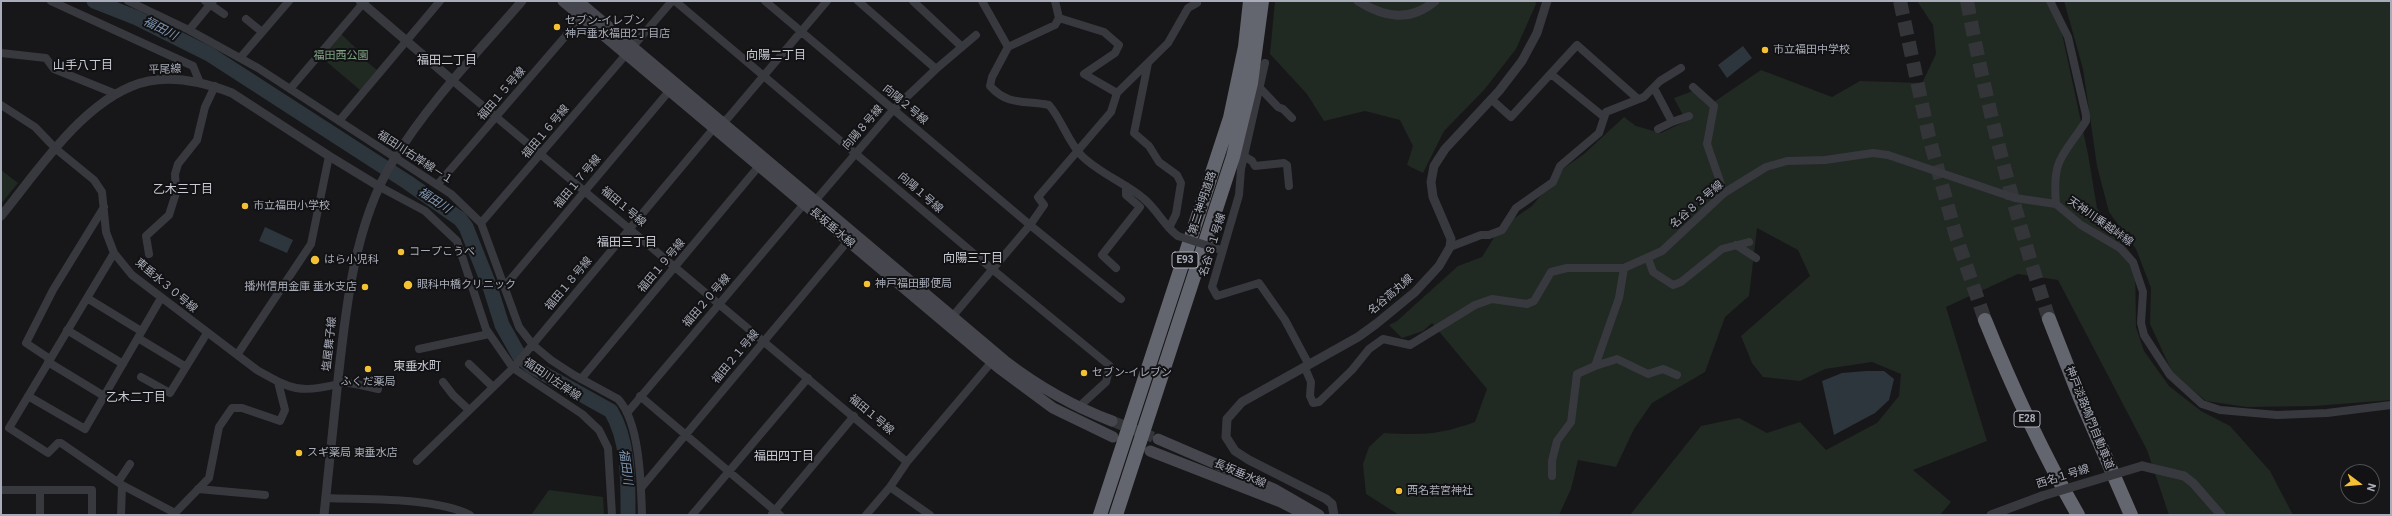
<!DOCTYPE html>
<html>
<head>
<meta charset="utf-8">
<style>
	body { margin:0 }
	#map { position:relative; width:2392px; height:516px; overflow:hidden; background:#171719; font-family:Roboto,sans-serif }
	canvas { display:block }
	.frame { position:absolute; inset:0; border:2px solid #a9adb9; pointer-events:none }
	.north { position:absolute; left:2340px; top:464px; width:40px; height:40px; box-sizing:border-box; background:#121214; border:1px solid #4e5056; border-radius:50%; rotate:106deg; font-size:11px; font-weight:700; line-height:16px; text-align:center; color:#a9adb9 }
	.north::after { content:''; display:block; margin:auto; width:14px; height:18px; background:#f4c134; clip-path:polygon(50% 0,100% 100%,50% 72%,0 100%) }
</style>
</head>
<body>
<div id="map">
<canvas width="2392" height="516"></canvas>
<div class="frame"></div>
<div class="north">N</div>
</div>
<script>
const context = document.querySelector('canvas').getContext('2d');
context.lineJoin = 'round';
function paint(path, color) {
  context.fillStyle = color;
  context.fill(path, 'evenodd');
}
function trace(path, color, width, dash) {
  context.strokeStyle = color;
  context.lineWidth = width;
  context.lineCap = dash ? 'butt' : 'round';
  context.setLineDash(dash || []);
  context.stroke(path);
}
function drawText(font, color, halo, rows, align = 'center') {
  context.font = font + ' Roboto,"Noto Sans JP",sans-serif';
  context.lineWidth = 4;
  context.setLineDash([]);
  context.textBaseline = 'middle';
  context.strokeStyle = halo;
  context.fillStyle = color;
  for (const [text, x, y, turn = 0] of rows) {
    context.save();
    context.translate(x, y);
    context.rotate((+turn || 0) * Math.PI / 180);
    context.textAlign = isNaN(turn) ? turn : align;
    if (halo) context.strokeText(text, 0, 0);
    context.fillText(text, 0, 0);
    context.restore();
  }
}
const green = new Path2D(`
	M1275 1H1535L1536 4 1516 49 1484 90 1444 131 1423 173 1407 165 1413 146 1400 120 1365 111 1324 121 1307 94 1270 54Z
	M1917 1H2055L2088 154 2097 208 2135 259 2136 327 2144 351 2169 386 2201 411 2230 426 2270 471 2293 515H2169L2147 450 2058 280 2018 274 1946 307 1987 441 1913 470 1951 502 1940 515H1630L1701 426 1739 418 1767 433 1800 422 1826 450 1877 423 1899 396 1901 374 1872 362 1825 369 1800 381 1763 377 1752 363 1741 336 1810 276 1798 250 1757 228 1749 296 1725 317 1705 372 1652 403 1634 429 1616 467 1578 460 1571 489 1559 515H1399L1366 494 1363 464 1369 447 1384 433C1423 435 1438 435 1475 422L1487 389 1432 323 1423 331 1402 338 1389 325 1397 321 1458 266 1482 257 1500 228 1532 206 1561 170 1584 154 1624 117 1636 126 1661 133 1686 121 1674 98 1693 91 1708 106 1761 70 1832 97 1860 81 1922 83 1936 54 1933 25Z
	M2064 1H2391V400L2314 406 2247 407 2206 401 2173 374 2150 324 2151 288 2136 249 2109 212 2097 166 2083 69Z
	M341 34 356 48 354 51 377 70 360 90 321 57Z
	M1 170 18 183 1 204Z
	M549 490 603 497 604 515H531Z`);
const water = new Path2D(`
	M1743 46 1752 58 1727 78 1718 65Z
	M265 227 293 240 287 253 259 241Z
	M1866 371H1884L1894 379 1889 400 1875 413 1834 435 1822 381 1842 373Z`);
const river = new Path2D(`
	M94 1 137 18 209 54 407 182 460 219 466 227 490 287 502 325 520 357 532 367 611 411C629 441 628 481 628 515`);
const secondaryTunnel = new Path2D(`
	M1112 421 1158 439`);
const motorwayTunnel = new Path2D(`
	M1900 1 1929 137 1956 236 1985 320
	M1967 1C1987 109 2015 215 2049 319`);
const minor = new Path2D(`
	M51 1 193 66 200 83
	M128 1 189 30 258 68 451 194 481 223 519 327 533 345 551 360 574 375 618 399C640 422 641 484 642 515
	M205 1 224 14
	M675 1 992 269 1110 366 1106 382 1083 403 1080 409
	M765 1 1030 225 1121 299
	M858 1 936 69
	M913 1 962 47
	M982 1 1008 47
	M2050 1 2068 37 2086 115V121C2063 157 2052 157 2056 204L2081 225 2120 248 2133 262 2143 292 2141 323 2144 335 2170 375 2202 404 2220 410 2277 415 2327 413 2391 405
	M1059 18 1104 32 1119 45 1115 53 1084 74 1117 93
	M246 19 262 32
	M189 30 213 1
	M1008 47 992 77 990 86C1008 106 1024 100 1049 105 1062 120 1068 142 1082 156 1099 173 1125 183 1143 198 1157 209 1164 226 1178 236
	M1008 47 1055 25 1059 18 1055 1
	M1 53 46 58 54 69 116 94
	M240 58 289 1
	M1148 63 1134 133 1149 146 1159 162 1177 175 1181 183 1176 214 1169 228
	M1265 63 1241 169 1239 195 1212 287 1217 296 1259 283 1285 320 1309 365
	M1551 74 1604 117
	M452 80 907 462
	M1693 87 1714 106 1707 144 1724 193
	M1260 88 1278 107 1283 109 1292 118
	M1654 88 1672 122 1658 129
	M290 89 365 1
	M1491 99 1511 117 1577 45 1638 99
	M1 105 35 127 56 149 94 180 102 192 106 232 114 253 132 275 257 370C291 389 299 394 338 384
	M339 121 440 1
	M1672 122 1689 116
	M1244 156 1252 161 1255 166 1284 163 1287 165 1289 186
	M438 184 582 17
	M380 187 425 211 457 241 486 329 513 368 582 414 599 430 608 448 612 515
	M481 223 672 1
	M1736 245 1756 258
	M1450 247 1481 235H1489L1502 230 1516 208 1553 182 1560 166 1599 133 1606 112 1644 97 1660 81 1681 68
	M114 253 9 428 48 453 58 443H61L122 485
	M149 254 146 236 169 215 176 193 175 174 178 164 197 140 205 107 215 86
	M1648 258 1653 272 1673 285 1681 282 1722 249 1749 242
	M1116 268 1102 255 1140 207 1126 195V186
	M504 287 670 90
	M87 298 141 331
	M952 317 1030 225 1044 205 1038 197 1111 112 1117 93 1168 43 1188 8 1197 3
	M67 330 123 364
	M138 338 186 367
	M419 349 489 334
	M237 355 311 244 329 156
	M50 359 26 343 53 290 104 207
	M48 362 104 396
	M469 364 493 387
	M1595 366 1617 359 1648 374 1663 369 1677 375
	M1305 368 1311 382 1310 396 1313 403 1319 402 1352 370 1369 349 1383 339 1410 345 1475 305 1492 299 1527 304 1534 301 1551 272 1567 268H1624
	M141 377 170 393 207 333
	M581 379 759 166
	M338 382 356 384 378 389
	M443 382 453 395 469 410
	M28 396 85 429 161 298
	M640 396 780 515
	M627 413 804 204 815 201 893 110 936 69 976 35
	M417 461 513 368 714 128 728 118 827 1
	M1552 476V461L1557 441 1571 422 1577 374 1595 366 1619 298 1624 268 1662 251 1724 193 1766 167 1787 161 1825 160 1873 153 1888 155 2015 198 2056 204
	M118 482 130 464
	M890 487 930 515
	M641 488 848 241
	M198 489 265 495
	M1 490H92V515
	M326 498C367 500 433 497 470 515
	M772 514 854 416
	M40 515V490
	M121 515 122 485 175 513 209 478 219 427 232 408H242L280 421 285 410 278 382
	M692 515 808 378
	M866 515 890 487 907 462 995 358`);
const tertiary = new Path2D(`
	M360 1 452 80
	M1358 1C1385 18 1410 22 1435 1
	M1 216C38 171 88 93 149 81 176 76 206 83 232 93L329 156 380 187
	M2142 466 2184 476 2193 483 2221 515
	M324 515C328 473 333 431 337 389 345 315 353 226 393 161 429 102 477 53 522 1
	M1334 515 1332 504 1326 499 1249 460 1235 451 1226 437 1227 419 1242 402 1358 337 1376 324 1415 292 1439 266 1450 247 1451 239 1433 197 1431 182 1434 166 1445 149 1499 91 1522 61 1537 33 1547 1
	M1991 515 2042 496`);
const secondary = new Path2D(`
	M563 1 999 368 1053 408 1113 437
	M578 1 1005 361C1039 387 1072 406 1112 421
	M1158 439 1274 489 1319 515
	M1150 451 1281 502 1306 515`);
const motorway = new Path2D(`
	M2049 319 2080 398 2131 515
	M1985 320C2012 387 2042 452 2078 515
	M1100 515 1230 118 1245 47 1250 1
	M1116 515 1233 157 1251 83 1262 1`);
const minorBridge = new Path2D(`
	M1178 236 1218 249`);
const tertiaryBridge = new Path2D(`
	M2042 496 2142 466`);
const markers = [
	[557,27,4,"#f4c134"],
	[1765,50,4,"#f4c134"],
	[245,206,4,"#f4c134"],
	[401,252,4,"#f4c134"],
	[315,260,5,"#f4c134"],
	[867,284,4,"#f4c134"],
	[408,285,5,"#f4c134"],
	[365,287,4,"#f4c134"],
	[368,369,4,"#f4c134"],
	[1084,373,4,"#f4c134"],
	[299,453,4,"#f4c134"],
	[1399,491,4,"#f4c134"]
];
const shields = [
	[1185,260,26],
	[2027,419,26]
];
const shieldNames = [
	["E93",1185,260],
	["E28",2027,419]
];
const poiNames = [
	["セブン-イレブン",565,21],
	["神戸垂水福田2丁目店",565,34],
	["市立福田中学校",1773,50],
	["市立福田小学校",253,206],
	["コープこうべ",409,252],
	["はら小児科",324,260],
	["神戸福田郵便局",875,284],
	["眼科中橋クリニック",417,285],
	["播州信用金庫 垂水支店",357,287,"right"],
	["セブン-イレブン",1092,373],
	["ふくだ薬局",368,382,"center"],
	["スギ薬局 東垂水店",307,453],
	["西名若宮神社",1407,491]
];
const parkNames = [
	["福田西公園",341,56]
];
const streetNames = [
	["平尾線",165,70,-2],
	["福田１５号線",502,94,-49],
	["向陽２号線",905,105,40],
	["向陽８号線",863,128,-49],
	["福田１６号線",546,132,-50],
	["福田川右岸線－１",415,158,33],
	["福田１７号線",578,182,-50],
	["向陽１号線",920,193,41],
	["第二神明道路",1203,203,-72],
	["名谷８３号線",1697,205,-41],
	["福田１号線",623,207,40],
	["天神川乗越峠線",2100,222,35],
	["長坂垂水線",832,228,40],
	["名谷８１号線",1213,245,-73],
	["福田１９号線",662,266,-50],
	["福田１８号線",569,284,-50],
	["東垂水３０号線",166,286,40],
	["名谷高丸線",1391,295,-41],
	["福田２０号線",707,301,-49],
	["塩屋舞子線",330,344,-84],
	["福田２１号線",736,357,-50],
	["福田川左岸線",552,380,34],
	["福田１号線",871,415,40],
	["神戸淡路鳴門自動車道",2089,418,68],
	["長坂垂水線",1240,474,23],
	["西名１号線",2063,477,-17]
];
const waterNames = [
	["福田川",160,29,27],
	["福田川",434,201,33],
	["福田川",625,467,82]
];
const neighbourhoodNames = [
	["向陽二丁目",776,56],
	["福田二丁目",447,61],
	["山手八丁目",83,66],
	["乙木三丁目",183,190],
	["福田三丁目",627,243],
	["向陽三丁目",973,259],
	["東垂水町",417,367],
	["乙木二丁目",136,398],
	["福田四丁目",784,457]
];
paint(green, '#212923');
paint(water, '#2d353d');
trace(river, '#2d353d', 15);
trace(secondaryTunnel, '#343539', 11, [11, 5.5]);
trace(motorwayTunnel, '#343539', 14, [14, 7]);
trace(minor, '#38393e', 8);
trace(tertiary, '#38393e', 9);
trace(secondary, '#46474e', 11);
trace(motorway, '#64666f', 14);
trace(minorBridge, '#38393e', 8);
trace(tertiaryBridge, '#38393e', 9);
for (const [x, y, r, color] of markers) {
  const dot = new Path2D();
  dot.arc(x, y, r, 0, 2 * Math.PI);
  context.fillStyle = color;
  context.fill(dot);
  trace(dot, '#121214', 1.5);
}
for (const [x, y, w] of shields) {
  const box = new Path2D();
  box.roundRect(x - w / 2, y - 8, w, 16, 3);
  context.fillStyle = '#121214';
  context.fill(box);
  trace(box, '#a9adb9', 1);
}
drawText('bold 10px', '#a9adb9', null, shieldNames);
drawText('11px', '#a9adb9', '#121214', poiNames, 'left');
drawText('11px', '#80a485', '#121214', parkNames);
drawText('11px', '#a9adb9', '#121214', streetNames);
drawText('italic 12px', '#8098b4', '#121214', waterNames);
drawText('12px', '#caccd5', '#121214', neighbourhoodNames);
</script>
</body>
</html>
